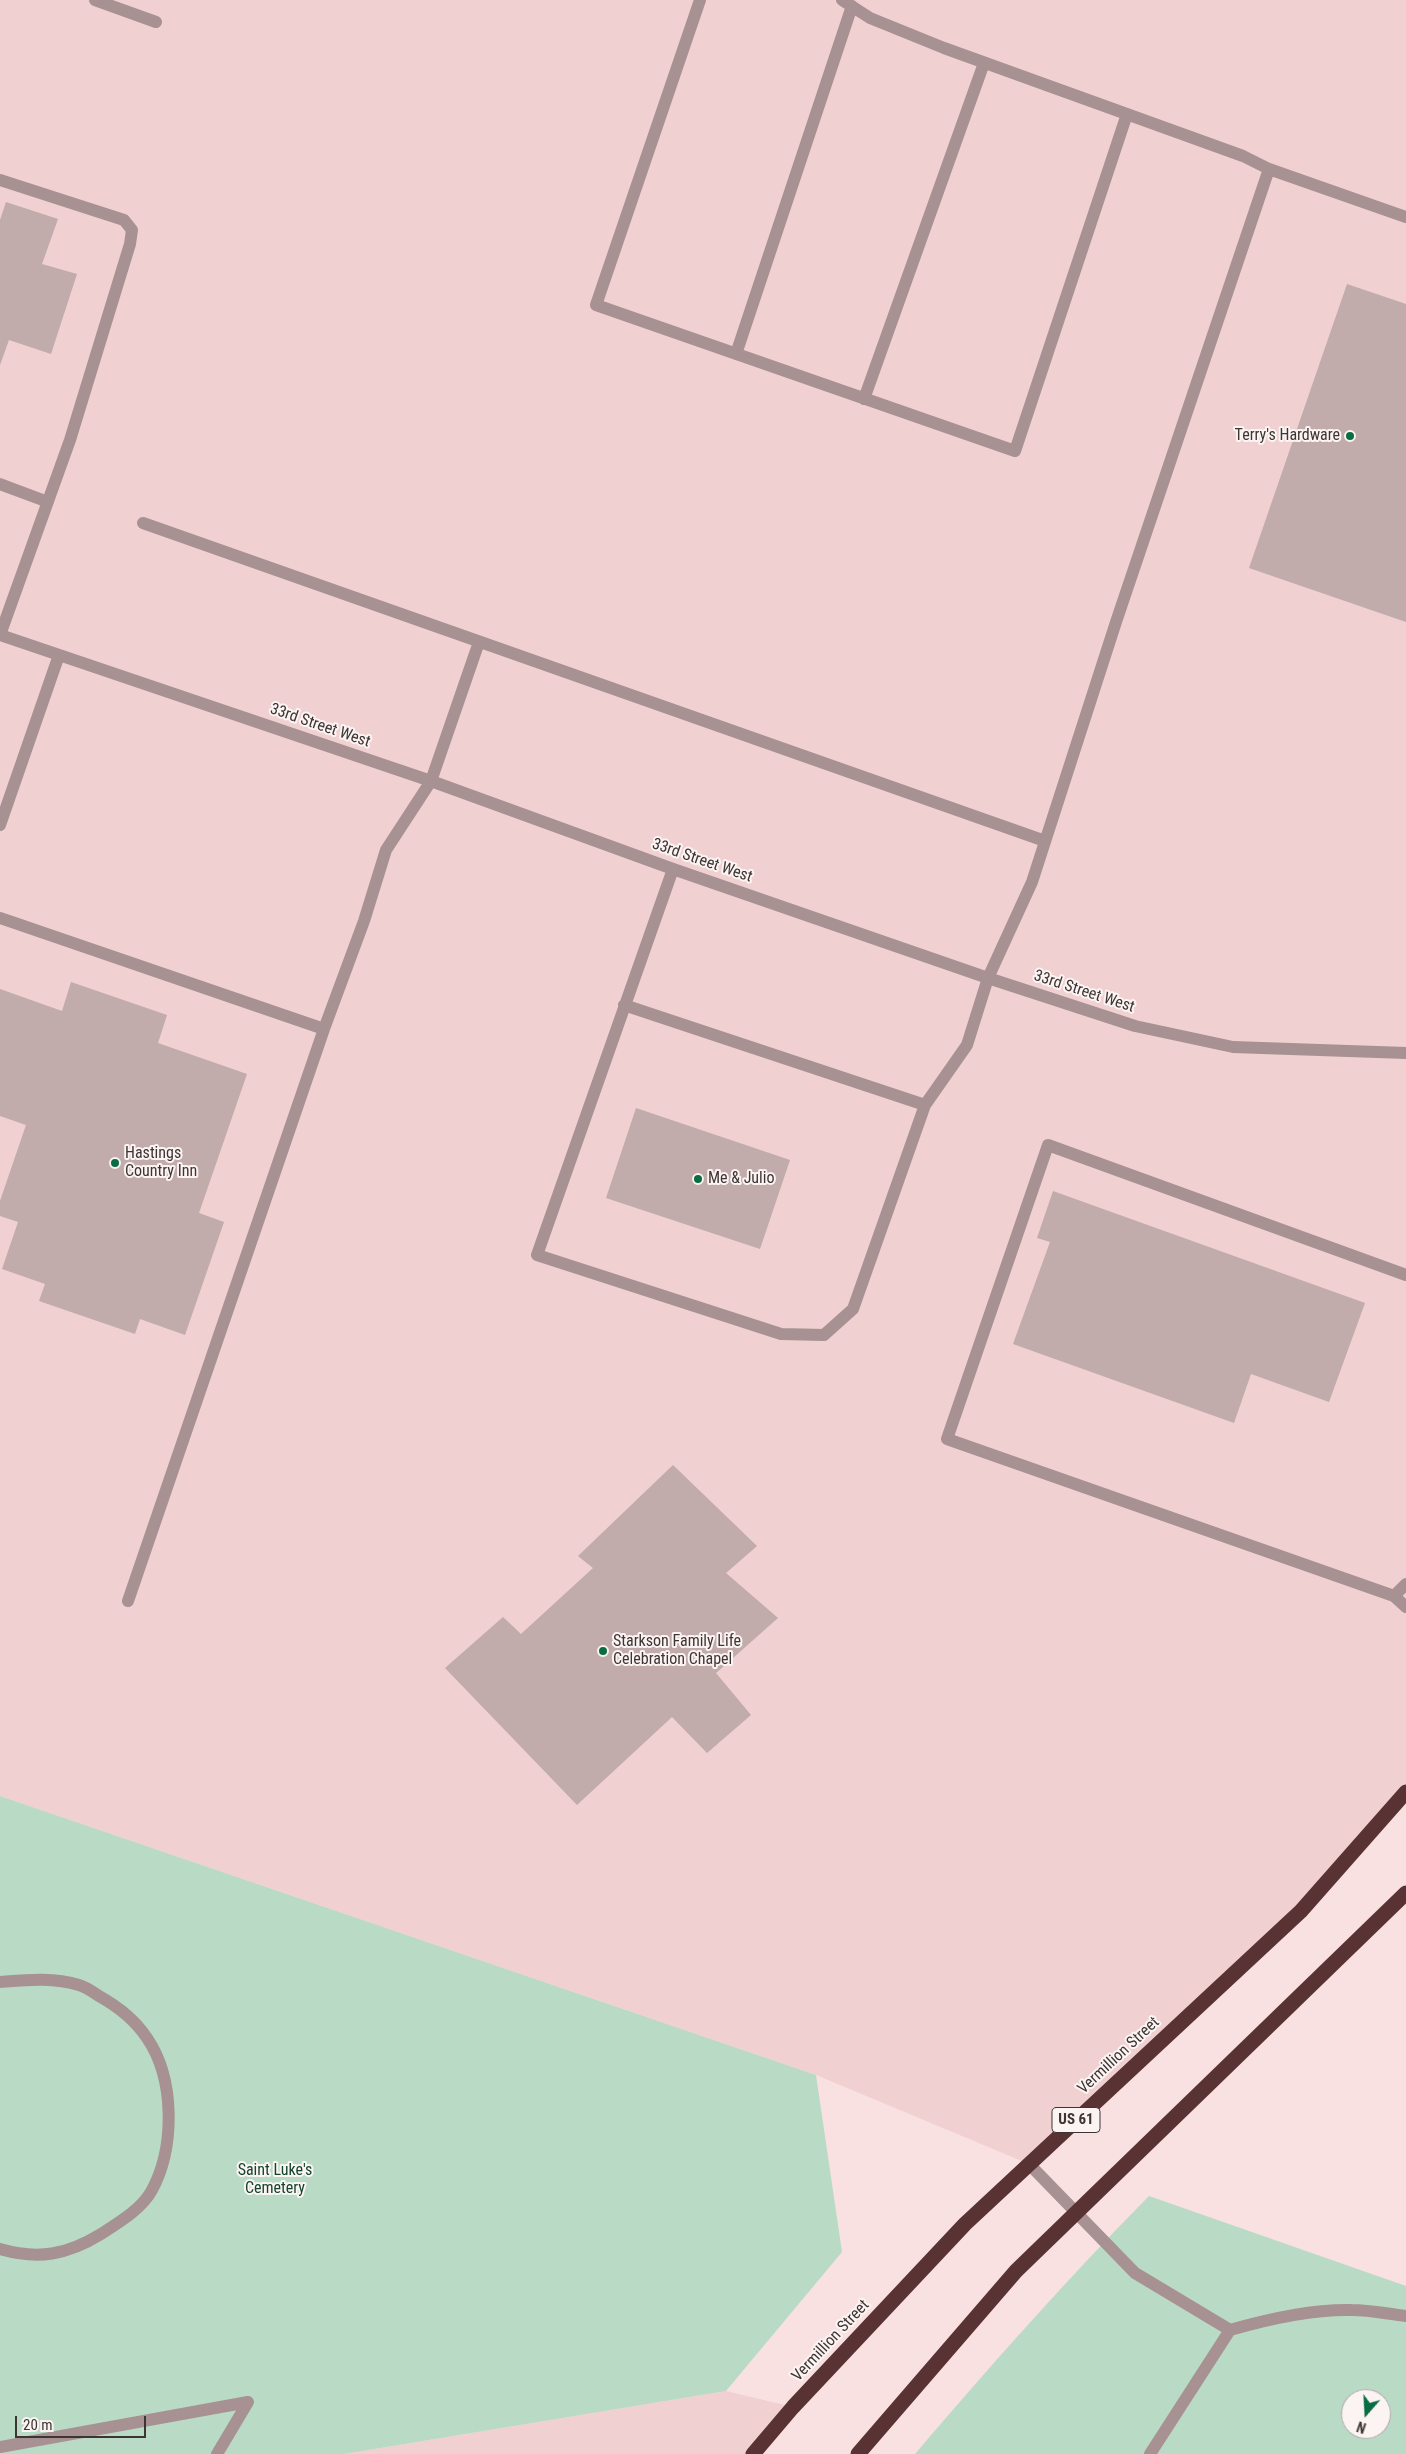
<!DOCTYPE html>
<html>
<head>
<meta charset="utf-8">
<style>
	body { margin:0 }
	#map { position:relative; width:1406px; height:2454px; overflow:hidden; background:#f9e1e2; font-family:"Roboto Condensed",sans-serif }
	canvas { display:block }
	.north { position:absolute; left:1341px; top:2389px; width:50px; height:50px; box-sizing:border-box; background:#fcf3f3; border:1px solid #b0a7a7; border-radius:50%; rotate:199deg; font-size:14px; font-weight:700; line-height:20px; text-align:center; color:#3d3434 }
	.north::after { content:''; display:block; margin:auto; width:18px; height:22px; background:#086d43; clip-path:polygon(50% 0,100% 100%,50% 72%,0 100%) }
	.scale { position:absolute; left:15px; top:2416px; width:131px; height:22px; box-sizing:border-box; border:2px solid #3d3434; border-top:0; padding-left:6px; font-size:15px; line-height:18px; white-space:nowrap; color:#3d3434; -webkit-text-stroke:4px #fcf3f3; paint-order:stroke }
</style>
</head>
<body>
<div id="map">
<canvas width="1406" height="2454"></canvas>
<div class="north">N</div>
<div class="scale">20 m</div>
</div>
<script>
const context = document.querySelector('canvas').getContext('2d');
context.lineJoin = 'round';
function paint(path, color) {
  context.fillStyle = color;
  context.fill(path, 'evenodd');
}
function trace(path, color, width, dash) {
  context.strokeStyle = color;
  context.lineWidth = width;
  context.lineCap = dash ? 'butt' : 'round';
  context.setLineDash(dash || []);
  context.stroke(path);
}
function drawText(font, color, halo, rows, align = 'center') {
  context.font = font + ' "Roboto Condensed",sans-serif';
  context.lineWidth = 4;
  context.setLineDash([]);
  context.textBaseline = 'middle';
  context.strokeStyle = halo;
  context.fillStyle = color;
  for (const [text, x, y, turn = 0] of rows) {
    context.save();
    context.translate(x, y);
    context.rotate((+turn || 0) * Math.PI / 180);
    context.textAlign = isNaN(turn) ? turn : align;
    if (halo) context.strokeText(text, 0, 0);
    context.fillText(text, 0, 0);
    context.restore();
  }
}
const built = new Path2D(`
	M0 0H1406V1792L1301 1911 1029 2164 816 2075 0 1796Z
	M726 2391 793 2407 753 2454H344Z`);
const green = new Path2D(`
	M0 1796 816 2075 842 2252 726 2391 344 2454H0Z
	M1149 2196 1406 2286V2454H915C990 2366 1067 2279 1149 2196ZM1351 2399H1381V2429H1351Z`);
const building = new Path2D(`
	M6 202 58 219 42 264 77 274 51 354 9 340 0 365V220Z
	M1347 284 1406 304V622L1249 568Z
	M71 982 167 1015 158 1043 247 1074 199 1213 224 1222 185 1335 140 1319 135 1334 39 1301 45 1284 2 1269 18 1222 0 1216V1201L26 1125 0 1116V989L62 1011Z
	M636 1108 790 1160 760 1249 606 1198Z
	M1053 1191 1365 1303 1329 1402 1251 1374 1234 1423 1013 1344 1050 1242 1037 1238Z
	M673 1465 757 1546 726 1573 778 1618 716 1673 751 1715 707 1753 672 1717 577 1805 445 1668 503 1617 521 1634 593 1568 578 1556Z`);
const minor = new Path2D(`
	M95 0 156 22
	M700 0 596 305 1015 451 1127 114
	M842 0 870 18 944 48 1243 156 1269 169
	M0 180 124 220 132 230 130 244 70 440 0 635
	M736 354 852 6
	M864 399 984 63
	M0 484 48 502
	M143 523 1045 841
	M0 635 431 781 673 869 988 978 1135 1026 1233 1047 1406 1053
	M0 825 59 655
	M673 869 537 1255 781 1334 824 1335 853 1309 925 1105 967 1045 988 978 1032 882 1116 622 1269 169 1406 217
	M0 918 324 1029
	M624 1005 925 1105
	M1406 1275 1048 1145 947 1439 1394 1596 1406 1607
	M1394 1596 1406 1584
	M128 1601 324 1029 364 921 386 850 431 781 479 642
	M0 1982C26 1980 53 1977 79 1985 86 1987 93 1992 99 1996 117 2006 135 2020 147 2038 175 2079 175 2147 152 2190 142 2209 118 2223 101 2234 67 2255 38 2260 0 2249
	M1029 2164 1135 2273 1230 2330
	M0 2447 248 2402 217 2454
	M1150 2454 1230 2330C1268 2319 1311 2309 1352 2310 1370 2310 1388 2314 1406 2316`);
const highway = new Path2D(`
	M753 2454 793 2407 965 2224 1301 1911 1406 1792
	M858 2454 1016 2271 1406 1893`);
const markers = [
	[1350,436,5,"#086d43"],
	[115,1163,5,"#086d43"],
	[698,1179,5,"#086d43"],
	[603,1651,5,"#086d43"]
];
const shields = [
	[1076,2120,48]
];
const shieldNames = [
	["US 61",1076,2120]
];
const poiNames = [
	["Terry's Hardware",1340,436,"right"],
	["Hastings",125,1154],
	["Country Inn",125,1172],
	["Me & Julio",708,1179],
	["Starkson Family Life",613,1642],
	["Celebration Chapel",613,1660]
];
const streetNames = [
	["33rd Street West",320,726,19],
	["33rd Street West",702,861,19],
	["33rd Street West",1084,992,18],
	["Vermillion Street",1119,2056,-43],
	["Vermillion Street",831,2341,-47]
];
const parkNames = [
	["Saint Luke's",275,2171],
	["Cemetery",275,2189]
];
paint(built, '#f0d0d0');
paint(green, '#b9dac5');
paint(building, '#c1abab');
trace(minor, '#a79192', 12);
trace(highway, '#593234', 15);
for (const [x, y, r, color] of markers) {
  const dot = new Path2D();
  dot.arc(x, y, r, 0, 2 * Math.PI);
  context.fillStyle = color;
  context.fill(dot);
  trace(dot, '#fcf3f3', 2);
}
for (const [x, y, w] of shields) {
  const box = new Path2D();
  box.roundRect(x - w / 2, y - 12.5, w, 25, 4);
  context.fillStyle = '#fcf3f3';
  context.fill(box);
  trace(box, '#3d3434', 1);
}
drawText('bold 15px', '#3d3434', null, shieldNames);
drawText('16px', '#3d3434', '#fcf3f3', poiNames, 'left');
drawText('16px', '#3d3434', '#fcf3f3', streetNames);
drawText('16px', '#11442b', '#fcf3f3', parkNames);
</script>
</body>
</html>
